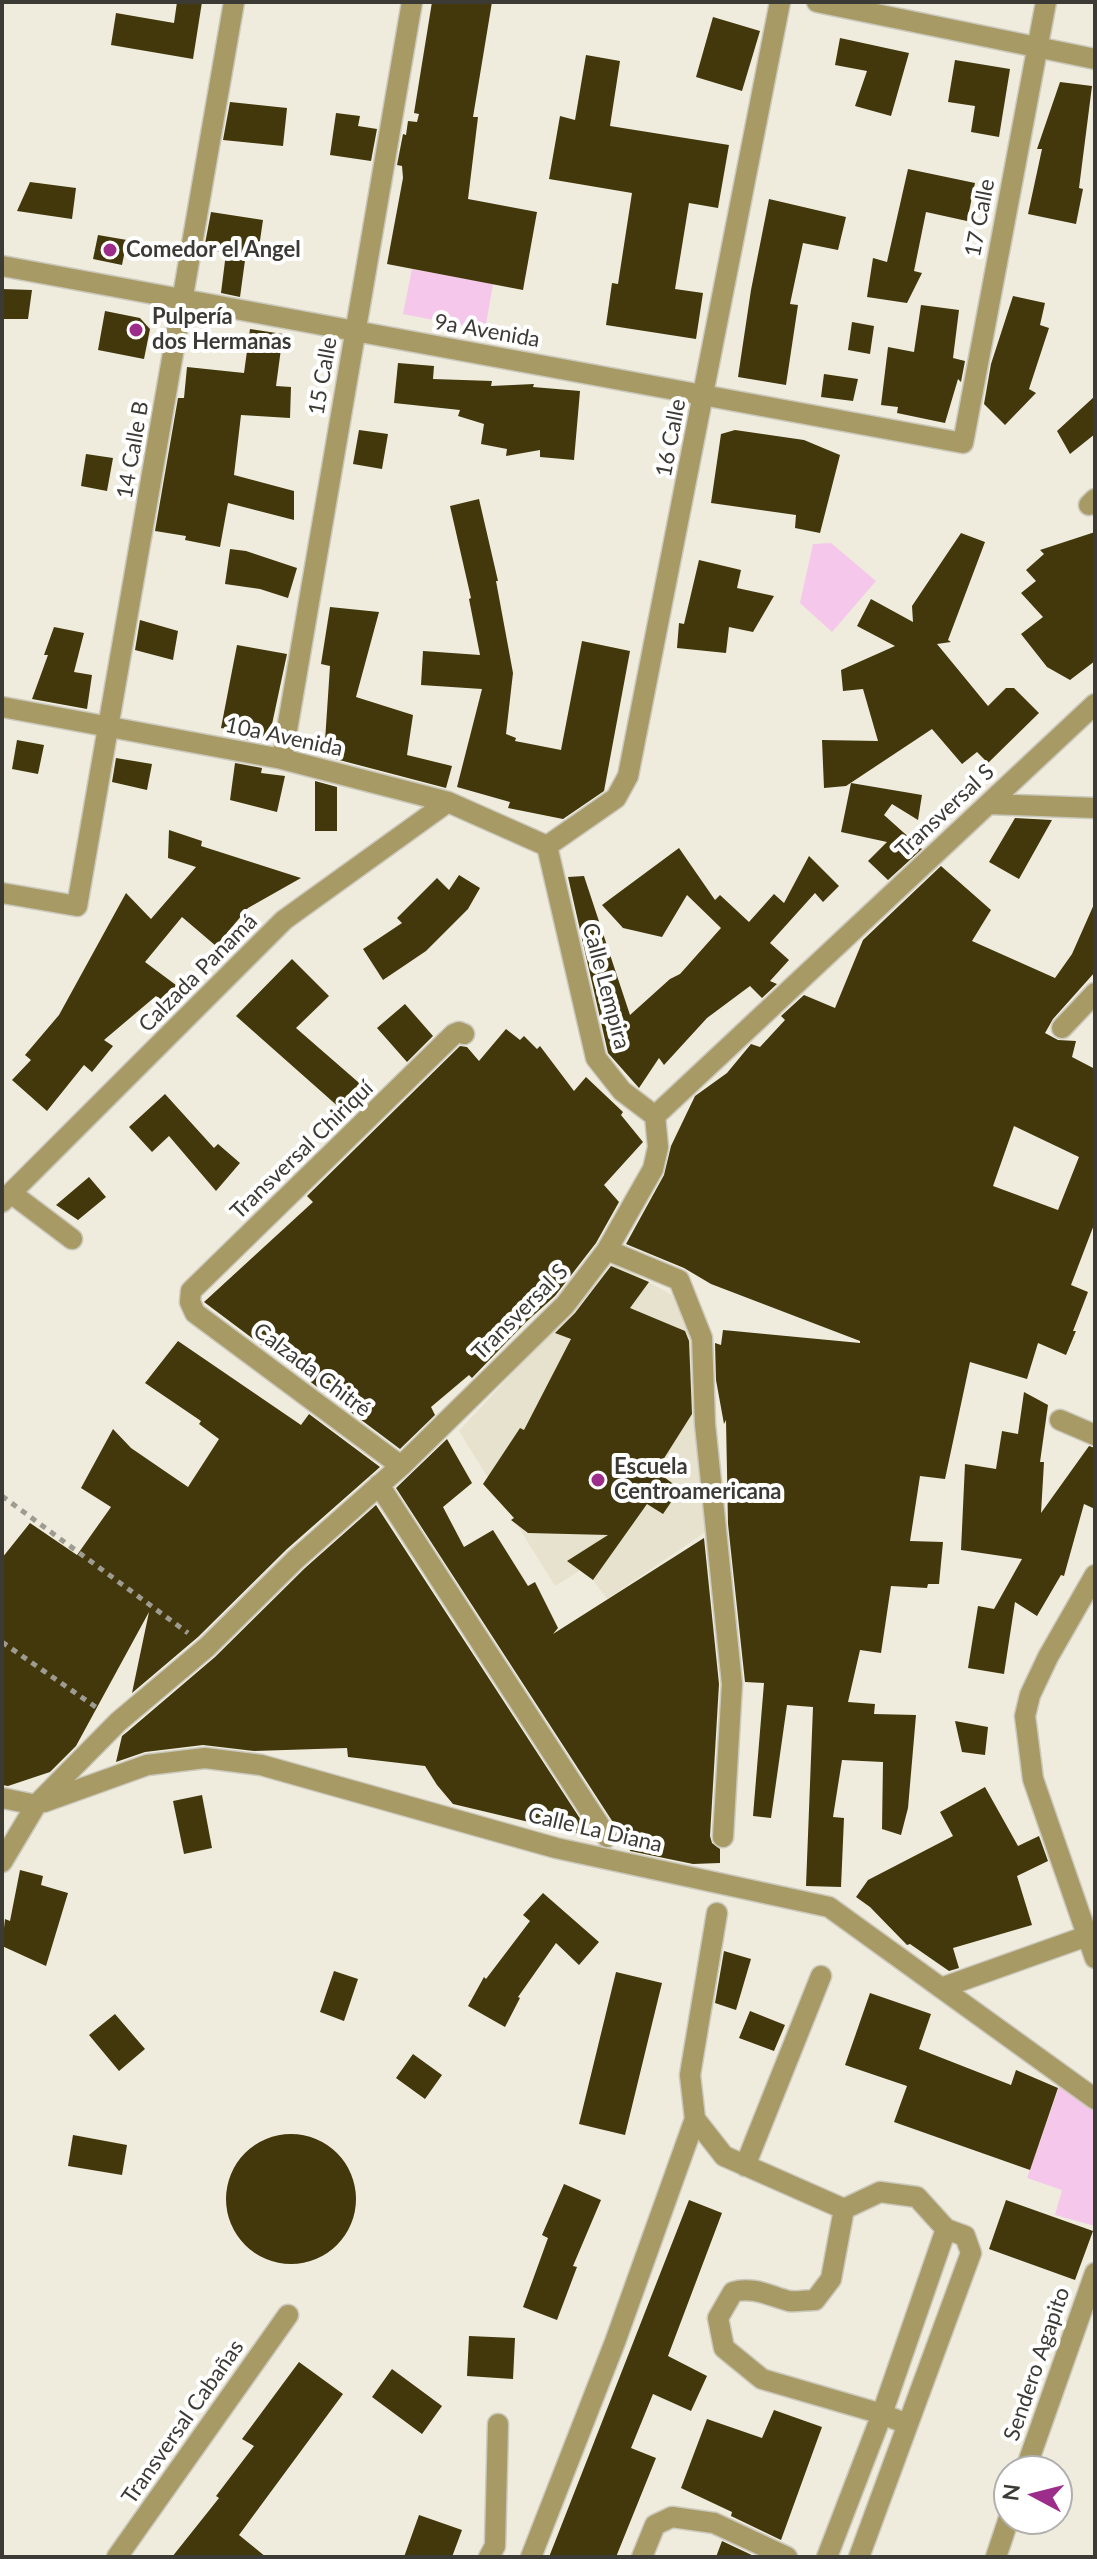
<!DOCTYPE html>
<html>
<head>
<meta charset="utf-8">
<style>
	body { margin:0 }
	#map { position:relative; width:1097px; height:2559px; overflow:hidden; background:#efecde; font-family:Lato,sans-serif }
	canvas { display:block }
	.frame { position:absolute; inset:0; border:4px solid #3c3a35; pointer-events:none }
	.north { position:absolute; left:993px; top:2455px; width:80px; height:80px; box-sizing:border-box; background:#fff; border:2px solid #b1b0ae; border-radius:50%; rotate:277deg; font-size:22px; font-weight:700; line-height:32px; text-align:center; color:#3c3a35 }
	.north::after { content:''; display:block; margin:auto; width:28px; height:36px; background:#9c2d8b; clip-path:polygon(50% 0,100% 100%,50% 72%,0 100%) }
</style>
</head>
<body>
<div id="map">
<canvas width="1097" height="2559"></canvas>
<div class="frame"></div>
<div class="north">N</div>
</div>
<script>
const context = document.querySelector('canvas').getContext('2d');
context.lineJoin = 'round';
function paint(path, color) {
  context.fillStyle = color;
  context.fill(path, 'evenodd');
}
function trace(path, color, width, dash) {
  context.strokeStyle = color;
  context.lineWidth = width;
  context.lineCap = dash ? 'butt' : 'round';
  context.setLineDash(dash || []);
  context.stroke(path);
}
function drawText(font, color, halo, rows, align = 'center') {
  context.font = font + ' Lato,sans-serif';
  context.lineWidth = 8;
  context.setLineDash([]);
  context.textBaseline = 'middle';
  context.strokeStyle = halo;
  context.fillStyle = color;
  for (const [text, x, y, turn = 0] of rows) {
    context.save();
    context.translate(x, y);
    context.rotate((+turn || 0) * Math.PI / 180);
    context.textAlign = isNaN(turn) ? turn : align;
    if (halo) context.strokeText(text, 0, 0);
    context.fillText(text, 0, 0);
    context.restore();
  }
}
const built = new Path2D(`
	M614 1263 672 1295 693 1323 710 1529 607 1599 584 1568 555 1586 459 1431Z`);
const green = new Path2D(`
	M412 269 493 284 485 330 403 314Z
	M831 543 876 581 832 632 800 603 813 544Z
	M1063 2076 1095 2099V2226L1055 2215 1062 2190 1027 2178Z`);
const building = new Path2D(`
	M177 2H202L193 59 111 45 116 13 174 23Z
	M432 2H492L473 117H478L468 199 537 212 523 290 387 264 403 178 402 166 397 165 403 134 406 135 408 121 417 122 419 114 414 113Z
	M713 17 760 31 742 91 696 77Z
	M840 38 909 53 891 116 855 106 867 71 835 65Z
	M586 55 620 61 610 126 729 145 718 208 689 203 675 289 703 293 696 339 606 325 612 283 618 284 632 193 549 179 560 116 575 120Z
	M955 60 1010 69 999 137 971 132 975 106 948 102Z
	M1060 82 1092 86 1079 188 1083 189 1076 224 1028 214 1042 149H1037Z
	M230 102 287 108 283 146 223 140Z
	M336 113 360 116 358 126 377 129 371 161 330 155Z
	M908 169 975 183 967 221 926 212 914 271 922 273 907 303 867 297 873 258 887 262Z
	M30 182 76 188 72 219 17 211Z
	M769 199 846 217 838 250 803 243 790 304 798 305 786 385 738 377 751 290Z
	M211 212 263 220 258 254 246 253 240 297 221 293 226 253 204 249Z
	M98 235 127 240 122 265 93 259Z
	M2 289 32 290 28 319H2Z
	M1013 296 1045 303 1040 325 1049 328 1029 389 1036 393 1005 425 984 404 991 364Z
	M921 305 959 310 953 358 965 361 961 382 958 379 945 423 897 413 898 407 881 405 888 347 914 352Z
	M105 311 140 318 150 329 144 359 98 350Z
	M852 322 874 326 870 354 848 350Z
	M250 329 283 334 276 386 291 387 290 418 241 415 234 475 294 491V520L228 503 220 547 185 540 186 536 155 531 178 398H184L187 367 244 373Z
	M398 363 434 366 433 379 492 381 491 386 534 384 533 387 580 391 574 460 540 457V450L506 456 507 449 481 444 484 424 458 416 460 410 394 403Z
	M824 374 858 379 853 401 821 397Z
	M1095 396V434L1070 454 1057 431Z
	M359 430 388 434 382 469 353 464Z
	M735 430 804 440 840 455 820 533 795 528 796 515 711 503 721 434Z
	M86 454 113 458 107 491 81 486Z
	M479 499 498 581H496L513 673 506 734 516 738 515 741 561 750 582 641 630 651 604 791 563 819 508 808 510 802 457 787 482 689 421 685 423 651 480 655 469 599 471 598 450 506Z
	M1095 532V661L1070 680 1047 667 1021 634 1043 617 1021 593 1036 581 1026 570 1044 554 1040 550Z
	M961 533 985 542 948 640 951 642 937 644 988 706 1006 688H1014L1039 713 988 763 977 752 962 764 932 729 846 786 824 788 822 740 878 741 863 689 843 691 841 670 895 646 857 626 871 599 913 622 912 606Z
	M230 549 246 551 297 568 288 598 260 589 225 584Z
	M699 560 741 570 737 588 774 596 753 632 729 627 726 653 677 648 679 623 684 624Z
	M330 607 379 612 356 697 413 715 407 755 452 766 446 788 324 756 330 666 321 664Z
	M140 620 178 631 173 660 135 650Z
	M54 627 84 633 74 672 92 675 87 709 32 699 48 655H44Z
	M237 645 287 654 268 743 238 738 239 732 221 728Z
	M17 740 44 745 38 774 12 769Z
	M116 758 152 764 147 790 112 782Z
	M235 763 262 768 261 773 285 776 277 812 230 800Z
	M315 781 337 787V831H315Z
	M851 783 922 795 918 820 892 804 884 815 922 849 888 880 868 861 887 842 841 832Z
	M1015 818 1052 820 1019 879 989 862Z
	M169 830 202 841 201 846 301 878 248 908 216 946 182 917 145 962 180 988 167 1005 156 996 104 1040 113 1046 92 1072 84 1065 47 1111 12 1080 31 1060 25 1055 59 1015 126 893 151 919 196 867 168 858Z
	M679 848 715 900 720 895 749 922 774 894 784 903 809 856 839 886 823 902 815 893 770 943 789 960 770 981 777 984 762 998 750 986 707 1018 664 1065 659 1058 639 1088 608 1053 568 877 584 876 630 1015 670 979 680 974 721 928 687 895 662 937 623 928 602 905Z
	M941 866 991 910 972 941 1055 978 1072 954 1095 902V972L1053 1019 1045 1033 1058 1040 1076 1041 1072 1057 1095 1069V1222L1071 1285 1088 1292 1073 1331H1076L1066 1355 1038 1343 1027 1379 970 1362 945 1479 920 1476 910 1541 943 1542 939 1584H928L927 1588 891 1586 881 1653 860 1650 848 1702 875 1704 874 1714 916 1715 908 1808 901 1835 882 1829 883 1762 842 1760 833 1817 844 1818 841 1887 806 1886 813 1707 787 1705 771 1818 753 1816 764 1683 745 1682 728 1524 726 1420 724 1424 716 1380 715 1343 721 1345 723 1330 860 1343V1341L711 1284 684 1268 626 1244 664 1175 671 1146 695 1096 727 1073 751 1044 760 1047 785 1020 781 1016 804 995 835 1008 863 940ZM1014 1126 1079 1157 1058 1210 993 1186Z
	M459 875 480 888 468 909 426 951 383 980 363 949 402 923 397 918 437 878 449 890Z
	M292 959 329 996 296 1028 373 1095 350 1117 236 1016Z
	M405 1004 433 1036 407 1062 377 1028Z
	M506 1029 520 1040 524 1036 537 1049 540 1046 574 1091 586 1077 623 1112 621 1115 643 1142 604 1185 619 1202 596 1243 555 1296 526 1322 472 1378 469 1375 431 1407 435 1415 400 1449 204 1302 313 1202 307 1196 460 1046 467 1047 479 1061Z
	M165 1094 214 1148 218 1144 240 1163 216 1191 169 1136 152 1152 129 1127Z
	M89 1177 106 1197 78 1220 56 1205Z
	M611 1266 649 1282 630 1308 685 1331 689 1341 692 1414 656 1471 680 1489 663 1514 647 1504 593 1580 567 1561 608 1535 528 1533 511 1520 514 1518 483 1484 520 1428 524 1430 571 1339 555 1333 575 1313Z
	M178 1341 301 1425 309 1414 380 1467 287 1549 198 1637 132 1693 149 1612 76 1746 50 1772 8 1786 2 1785V1558L30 1523 77 1555 111 1507 81 1488 113 1429 131 1448 188 1487 219 1439 199 1424 201 1421 145 1383Z
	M1024 1392 1048 1405 1040 1462H1044L1041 1513 1089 1446 1095 1448V1509L1084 1504 1064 1576 1061 1575 1037 1616 1015 1602 1004 1674 968 1668 978 1606 994 1609 1022 1559 961 1550 965 1464 996 1469 1002 1431 1018 1434Z
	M447 1439 472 1483 443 1507 464 1547 493 1530 528 1586 535 1582 558 1628 553 1634 704 1538 719 1684 710 1836 712 1843 720 1849V1863L693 1864 630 1851 629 1846 618 1844V1830L396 1488Z
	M376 1505 592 1837 453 1804 437 1785 425 1766 348 1757 347 1748 254 1751 203 1745 145 1752 116 1762 122 1736 127 1732 215 1657 305 1568Z
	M955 1721 988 1727 985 1755 962 1752Z
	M985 1787 1018 1846 1039 1836 1048 1861 1017 1876 1032 1925 953 1948 959 1968 949 1971 910 1944 907 1945 870 1907 856 1897 868 1880 953 1836 940 1812Z
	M202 1795 212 1848 184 1854 173 1801Z
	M20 1870 43 1876 41 1885 68 1893 46 1966 2 1946 5 1919 10 1921Z
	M543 1893 599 1942 579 1965 556 1943 518 1997 520 1998 505 2027 468 2006 484 1977 486 1979 530 1921 523 1915Z
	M724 1951 751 1959 736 2010 715 2003Z
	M334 1971 358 1979 344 2021 320 2012Z
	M616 1972 662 1983 625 2135 579 2124Z
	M870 1993 931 2014 919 2049 1011 2085 1016 2070 1058 2088 1030 2170 894 2122 907 2086 845 2065Z
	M750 2011 785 2025 774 2051 739 2038Z
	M115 2014 145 2049 119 2071 89 2035Z
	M413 2054 442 2075 425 2099 396 2078Z
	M226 2199a65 65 0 1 1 130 0a65 65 0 1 1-130 0Z
	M73 2135 127 2145 122 2175 68 2166Z
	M564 2184 601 2200 573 2266 577 2267 557 2320 523 2307 548 2238 542 2235Z
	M689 2200 722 2213 668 2356 707 2376 691 2411 653 2394 631 2448 656 2458 616 2557H549Z
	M1006 2200 1093 2231 1075 2280 989 2249Z
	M469 2336 515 2338 513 2379 467 2376Z
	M299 2362 343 2394 239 2535 266 2557H172L219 2498 216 2496 254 2446 242 2439Z
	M392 2369 442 2406 422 2434 372 2397Z
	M774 2410 822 2427 781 2540 731 2516 732 2512 681 2488 707 2419 762 2438Z
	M419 2515 462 2530 452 2557H404Z
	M722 2541 756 2557H716Z`);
const path = new Path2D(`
	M2 1496 188 1633
	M2 1642 100 1710`);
const minor = new Path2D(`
	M817 2 1095 59
	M2 266 963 443 1046 2
	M1089 505 1095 499
	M2 707 282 759 448 802 547 846
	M282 759 412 2
	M989 804 1095 808
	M547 846 616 798 628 776 780 2
	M547 846 596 1058 622 1091 655 1116
	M2 893 77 906 234 2
	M1062 1028 1095 993
	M11 1193 72 1239
	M2 1202 284 920 448 802
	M607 1250 679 1280 702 1338 705 1424 732 1684 723 1837
	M1060 1420 1095 1435
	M401 1466 195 1313 190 1302 191 1291 454 1034 459 1032 464 1034
	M379 1485 607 1837
	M1095 1575 1048 1657 1030 1695 1025 1716 1033 1779 1095 1958
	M2 1798 36 1805
	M44 1802 147 1765 205 1758 261 1765 556 1848 829 1907 1095 2099
	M2 1862 36 1805 118 1722 207 1647 296 1559 401 1466 565 1305 607 1250 653 1169 658 1147 655 1116 1095 704
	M717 1913 690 2075 695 2119 724 2156 844 2209 880 2192 917 2197 946 2229 965 2236 971 2253 859 2557
	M941 1988 1087 1936
	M745 2166 821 1976
	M844 2209 831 2279 815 2300C806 2300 797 2302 789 2301 770 2296 753 2286 733 2292L718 2318 724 2348 762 2379 882 2414 907 2424
	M1025 2471 1095 2273
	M117 2557 288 2315
	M489 2557 495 2546 498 2424
	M531 2557 615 2342 695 2119
	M642 2557 655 2525 672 2517 714 2523 787 2557
	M827 2557 882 2414 946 2229
	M996 2557 1009 2518`);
const markers = [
	[110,250,8,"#9c2d8b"],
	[136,330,8,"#9c2d8b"],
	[598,1480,8,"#9c2d8b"]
];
const streetNames = [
	["17 Calle",980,218,-79],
	["9a Avenida",487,331,10],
	["15 Calle",323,376,-80],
	["16 Calle",671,438,-79],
	["14 Calle B",133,450,-80],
	["10a Avenida",284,737,12],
	["Transversal S",945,811,-43],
	["Calzada Panamá",198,973,-45],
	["Calle Lempira",606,986,75],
	["Transversal Chiriquí",302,1150,-44],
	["Transversal S",520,1312,-45],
	["Calzada Chitré",312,1370,37],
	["Calle La Diana",595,1830,13],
	["Sendero Agapito",1037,2364,-71],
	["Transversal Cabañas",183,2422,-55]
];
const poiNames = [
	["Comedor el Angel",126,250],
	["Pulpería",152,317],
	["dos Hermanas",152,342],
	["Escuela",614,1467],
	["Centroamericana",614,1492]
];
paint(built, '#e7e2cd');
paint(green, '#f5c7ea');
paint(building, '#42380c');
trace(minor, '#cbc8bc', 23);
trace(path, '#9e9b91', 5, [6, 6]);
trace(minor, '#a79a65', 20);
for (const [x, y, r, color] of markers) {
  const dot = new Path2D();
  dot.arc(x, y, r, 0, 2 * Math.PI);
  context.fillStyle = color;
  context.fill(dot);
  trace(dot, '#fff', 3);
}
drawText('22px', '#3c3a35', '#fff', streetNames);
drawText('bold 22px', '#3c3a35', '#fff', poiNames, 'left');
</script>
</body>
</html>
